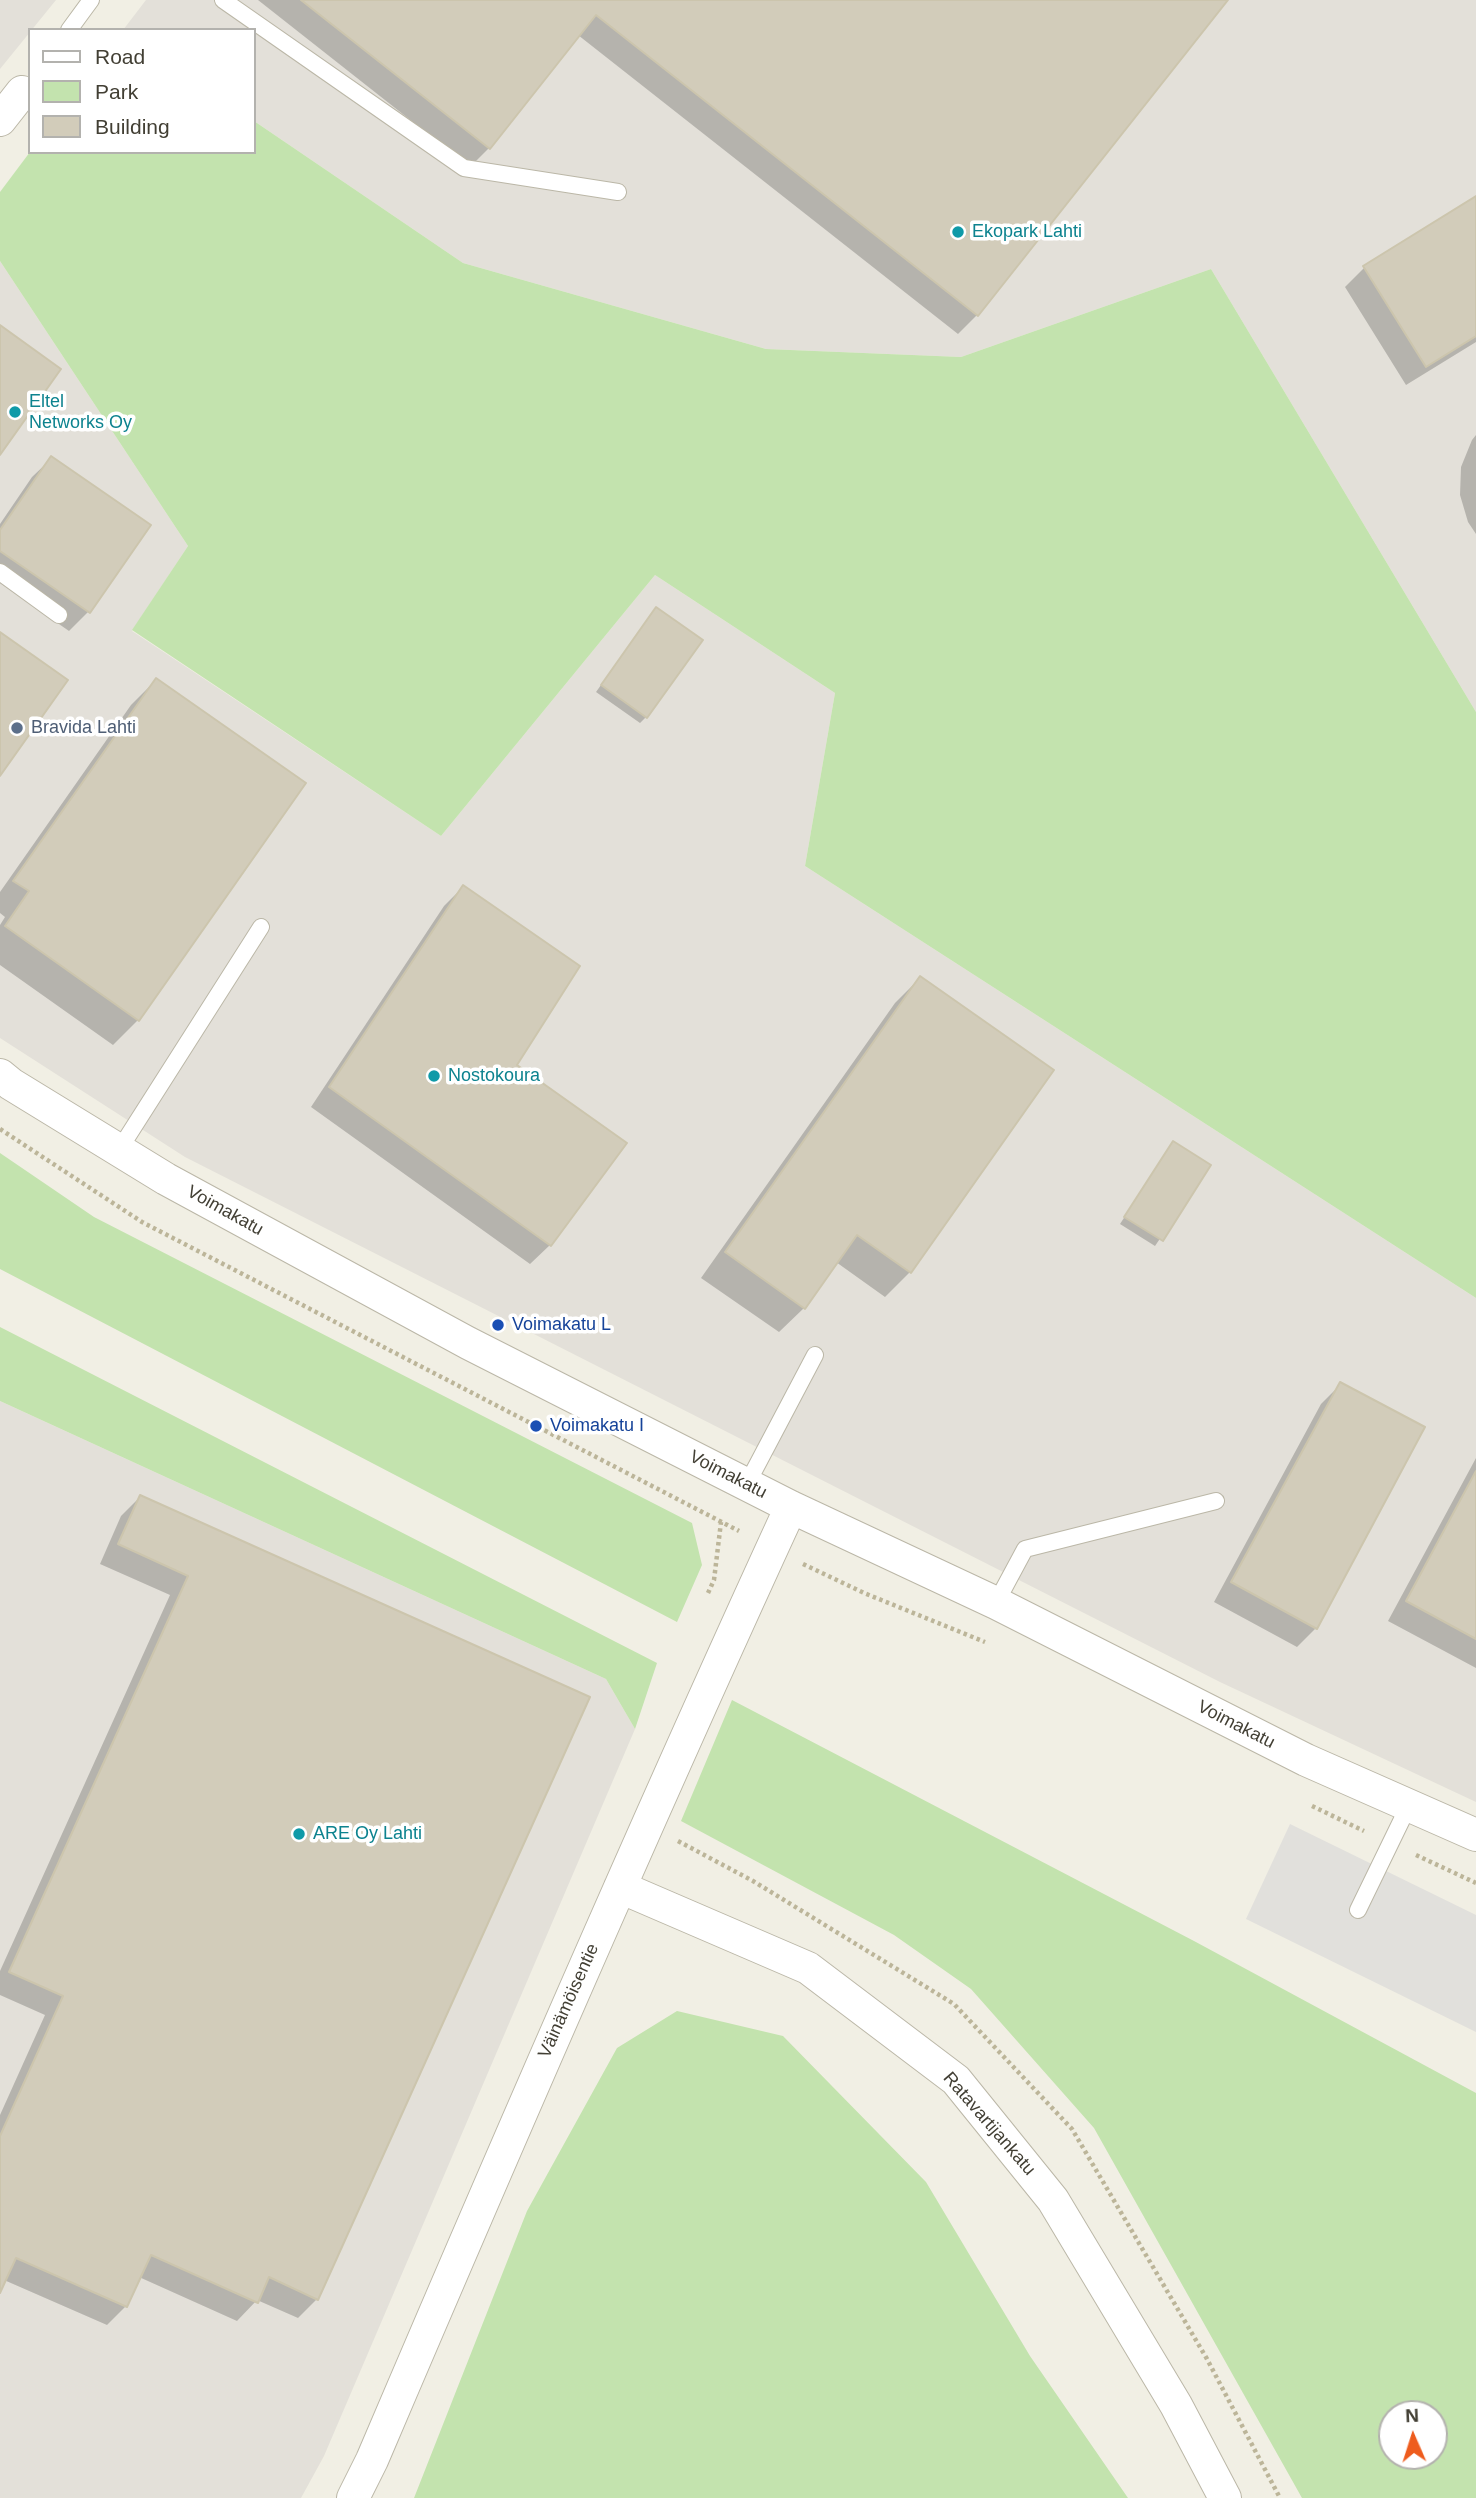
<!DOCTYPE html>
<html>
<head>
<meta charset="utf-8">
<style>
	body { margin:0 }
	#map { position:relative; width:1476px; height:2498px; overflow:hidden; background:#f1efe4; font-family:Helvetica,sans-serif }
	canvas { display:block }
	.legend { position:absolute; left:28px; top:28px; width:228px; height:126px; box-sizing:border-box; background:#fff; border:2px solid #b3b2ae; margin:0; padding:9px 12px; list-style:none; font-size:21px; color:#423f34 }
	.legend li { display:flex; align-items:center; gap:14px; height:35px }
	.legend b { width:35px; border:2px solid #b3b2ae }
	.north { position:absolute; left:1378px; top:2400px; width:70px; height:70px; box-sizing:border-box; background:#fff; border:2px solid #b3b2ae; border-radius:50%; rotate:357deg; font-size:19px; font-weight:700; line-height:28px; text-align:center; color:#423f34 }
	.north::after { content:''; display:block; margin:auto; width:24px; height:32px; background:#ee5c1d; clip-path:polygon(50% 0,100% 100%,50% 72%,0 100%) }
</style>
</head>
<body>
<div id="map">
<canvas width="1476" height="2498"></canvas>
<ul class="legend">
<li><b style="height:9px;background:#fff"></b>Road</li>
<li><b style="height:19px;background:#c3e3ae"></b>Park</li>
<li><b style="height:19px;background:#d2ccba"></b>Building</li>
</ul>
<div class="north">N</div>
</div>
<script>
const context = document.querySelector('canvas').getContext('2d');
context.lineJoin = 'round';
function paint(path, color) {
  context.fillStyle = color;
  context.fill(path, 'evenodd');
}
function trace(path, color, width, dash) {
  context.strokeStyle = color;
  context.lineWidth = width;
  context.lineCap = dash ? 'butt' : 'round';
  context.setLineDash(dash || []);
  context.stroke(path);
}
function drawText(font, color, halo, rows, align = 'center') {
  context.font = font + ' Helvetica,sans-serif';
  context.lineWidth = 7;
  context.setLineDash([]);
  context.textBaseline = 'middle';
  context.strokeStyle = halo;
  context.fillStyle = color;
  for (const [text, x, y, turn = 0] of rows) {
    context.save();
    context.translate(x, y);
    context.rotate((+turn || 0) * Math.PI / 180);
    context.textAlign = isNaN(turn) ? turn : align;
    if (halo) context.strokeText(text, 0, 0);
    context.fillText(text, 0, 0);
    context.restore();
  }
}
const industrial = new Path2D(`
	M0 0H56L0 69Z
	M146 0H1476V712L1211 269 961 357 766 349 463 263 254 121V30H123Z
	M0 261 188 546 132 631 441 836 655 575 835 693 805 866 1476 1298V1802L1220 1682 185 1157 0 1038Z
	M0 1401 606 1679 635 1729 324 2456 301 2498H0Z`);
const green = new Path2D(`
	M254 121 463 263 766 349 961 357 1211 269 1476 712V1298L805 866 835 693 655 575 441 836 132 630 188 546 0 261V192L30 152H254Z
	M0 1153 94 1217 692 1523 702 1565 677 1622 0 1269Z
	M0 1327 657 1663 635 1729 606 1679 0 1401Z
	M732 1700 1194 1941 1476 2093V2498H1302L1094 2128 971 1989 894 1935 681 1821ZM1392 2414H1434V2456H1392Z
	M677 2011 783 2036 926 2182 1030 2356 1128 2498H414L527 2211 617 2048Z`);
const parking = new Path2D(`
	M1290 1824 1476 1915V2032L1246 1919Z`);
const shadow = new Path2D(`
	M258 0H1226L977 315 958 334 578 35 489 148 470 167Z
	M1476 198V342L1406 385 1345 287 1364 268Z
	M1476 435V534L1468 522 1460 495 1461 467 1472 440Z
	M52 458 148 525 88 612 69 631 0 583V524L32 477Z
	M651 615 646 717 640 723 596 692Z
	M156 680 138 1020 113 1045 0 965V925L5 917 0 913V892L131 705Z
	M463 887 514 1066 550 1245 530 1264 311 1107 444 906Z
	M920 978 910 1272 885 1297 836 1262 804 1308 779 1332 701 1278 895 1003Z
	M1173 1143 1209 1166 1155 1246 1120 1224Z
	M1340 1385 1316 1628 1297 1647 1214 1602 1321 1404Z
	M1476 1458V1668L1388 1621Z
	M140 1497 588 1698 317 2299 298 2318 257 2300 237 2321 139 2277 126 2306 107 2325 4 2280 0 2289V2115L45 2015 0 1995V1971L170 1595 100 1564 121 1516Z`);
const building = new Path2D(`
	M301 0H1228L978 316 596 15 490 149Z
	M1476 196V336L1426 367 1363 266Z
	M0 325 61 369 0 455Z
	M51 456 151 525 90 613 0 551V530Z
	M656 607 703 640 647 718 601 685Z
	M0 632 68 680 0 776Z
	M156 678 306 783 139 1021 5 926 29 891 13 881Z
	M463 885 580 966 517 1065 627 1143 551 1246 329 1087Z
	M920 976 1054 1070 911 1273 857 1235 805 1309 725 1252Z
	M1173 1141 1211 1165 1163 1241 1124 1217Z
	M1340 1382 1425 1427 1317 1629 1231 1582Z
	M1476 1471V1639L1406 1601Z
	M140 1495 590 1697 318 2300 269 2277 258 2303 151 2255 127 2307 16 2258 0 2293V2136L63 1996 9 1972 188 1576 118 1544Z`);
const path = new Path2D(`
	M0 1129 142 1222 739 1531
	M803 1564 864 1593 985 1642
	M708 1593 714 1580 721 1522
	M1312 1806 1364 1831
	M678 1841 753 1881 954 2004 1072 2129 1207 2359 1280 2498
	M1416 1855 1476 1883`);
const service = new Path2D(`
	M223 0 464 168 618 192
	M69 30 91 0
	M0 572 59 615
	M119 1150 261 927
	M747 1484 815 1355
	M996 1603 1025 1549 1216 1501
	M1358 1910 1409 1805`);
const minor = new Path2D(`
	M0 120 22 92
	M0 1075 11 1084 166 1179 468 1343 791 1507 996 1603 1306 1760 1476 1835
	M620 1887 808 1968 956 2080 1053 2200 1176 2405 1225 2498
	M353 2498 372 2460C508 2141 646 1822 791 1507`);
const markers = [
	[958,232,7,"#0f9aa8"],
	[15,412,7,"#0f9aa8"],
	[17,728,7,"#5c6f8a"],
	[434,1076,7,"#0f9aa8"],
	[498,1325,7,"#1a4fb4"],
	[536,1426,7,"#1a4fb4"],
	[299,1834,7,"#0f9aa8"]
];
const cultureNames = [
	["Ekopark Lahti",972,232],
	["Eltel",29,402],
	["Networks Oy",29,423],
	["Nostokoura",448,1076],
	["ARE Oy Lahti",313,1834]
];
const serviceNames = [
	["Bravida Lahti",31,728]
];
const streetNames = [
	["Voimakatu",225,1211,29],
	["Voimakatu",728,1475,27],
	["Voimakatu",1236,1725,27],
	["Väinämöisentie",569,2001,-66],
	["Ratavartijankatu",989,2124,49]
];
const transitNames = [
	["Voimakatu L",512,1325],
	["Voimakatu I",550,1426]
];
paint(industrial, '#e3e0d9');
paint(green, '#c3e3ae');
paint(parking, '#e1e0dc');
paint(shadow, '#0003');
paint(building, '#d2ccba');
trace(building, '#ccc5ad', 2);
trace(service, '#bbb7a7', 18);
trace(minor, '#bbb7a7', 34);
trace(path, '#bcb599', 4.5, [3.5, 3.5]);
trace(service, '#fff', 16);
trace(minor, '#fff', 32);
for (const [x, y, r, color] of markers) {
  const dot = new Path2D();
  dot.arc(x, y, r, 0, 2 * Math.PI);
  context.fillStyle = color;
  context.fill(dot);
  trace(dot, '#fff', 2.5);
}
drawText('18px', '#0d838f', '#fff', cultureNames, 'left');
drawText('18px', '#4e5e75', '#fff', serviceNames, 'left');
drawText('18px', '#423f34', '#fff', streetNames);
drawText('18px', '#164399', '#fff', transitNames, 'left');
</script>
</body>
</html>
